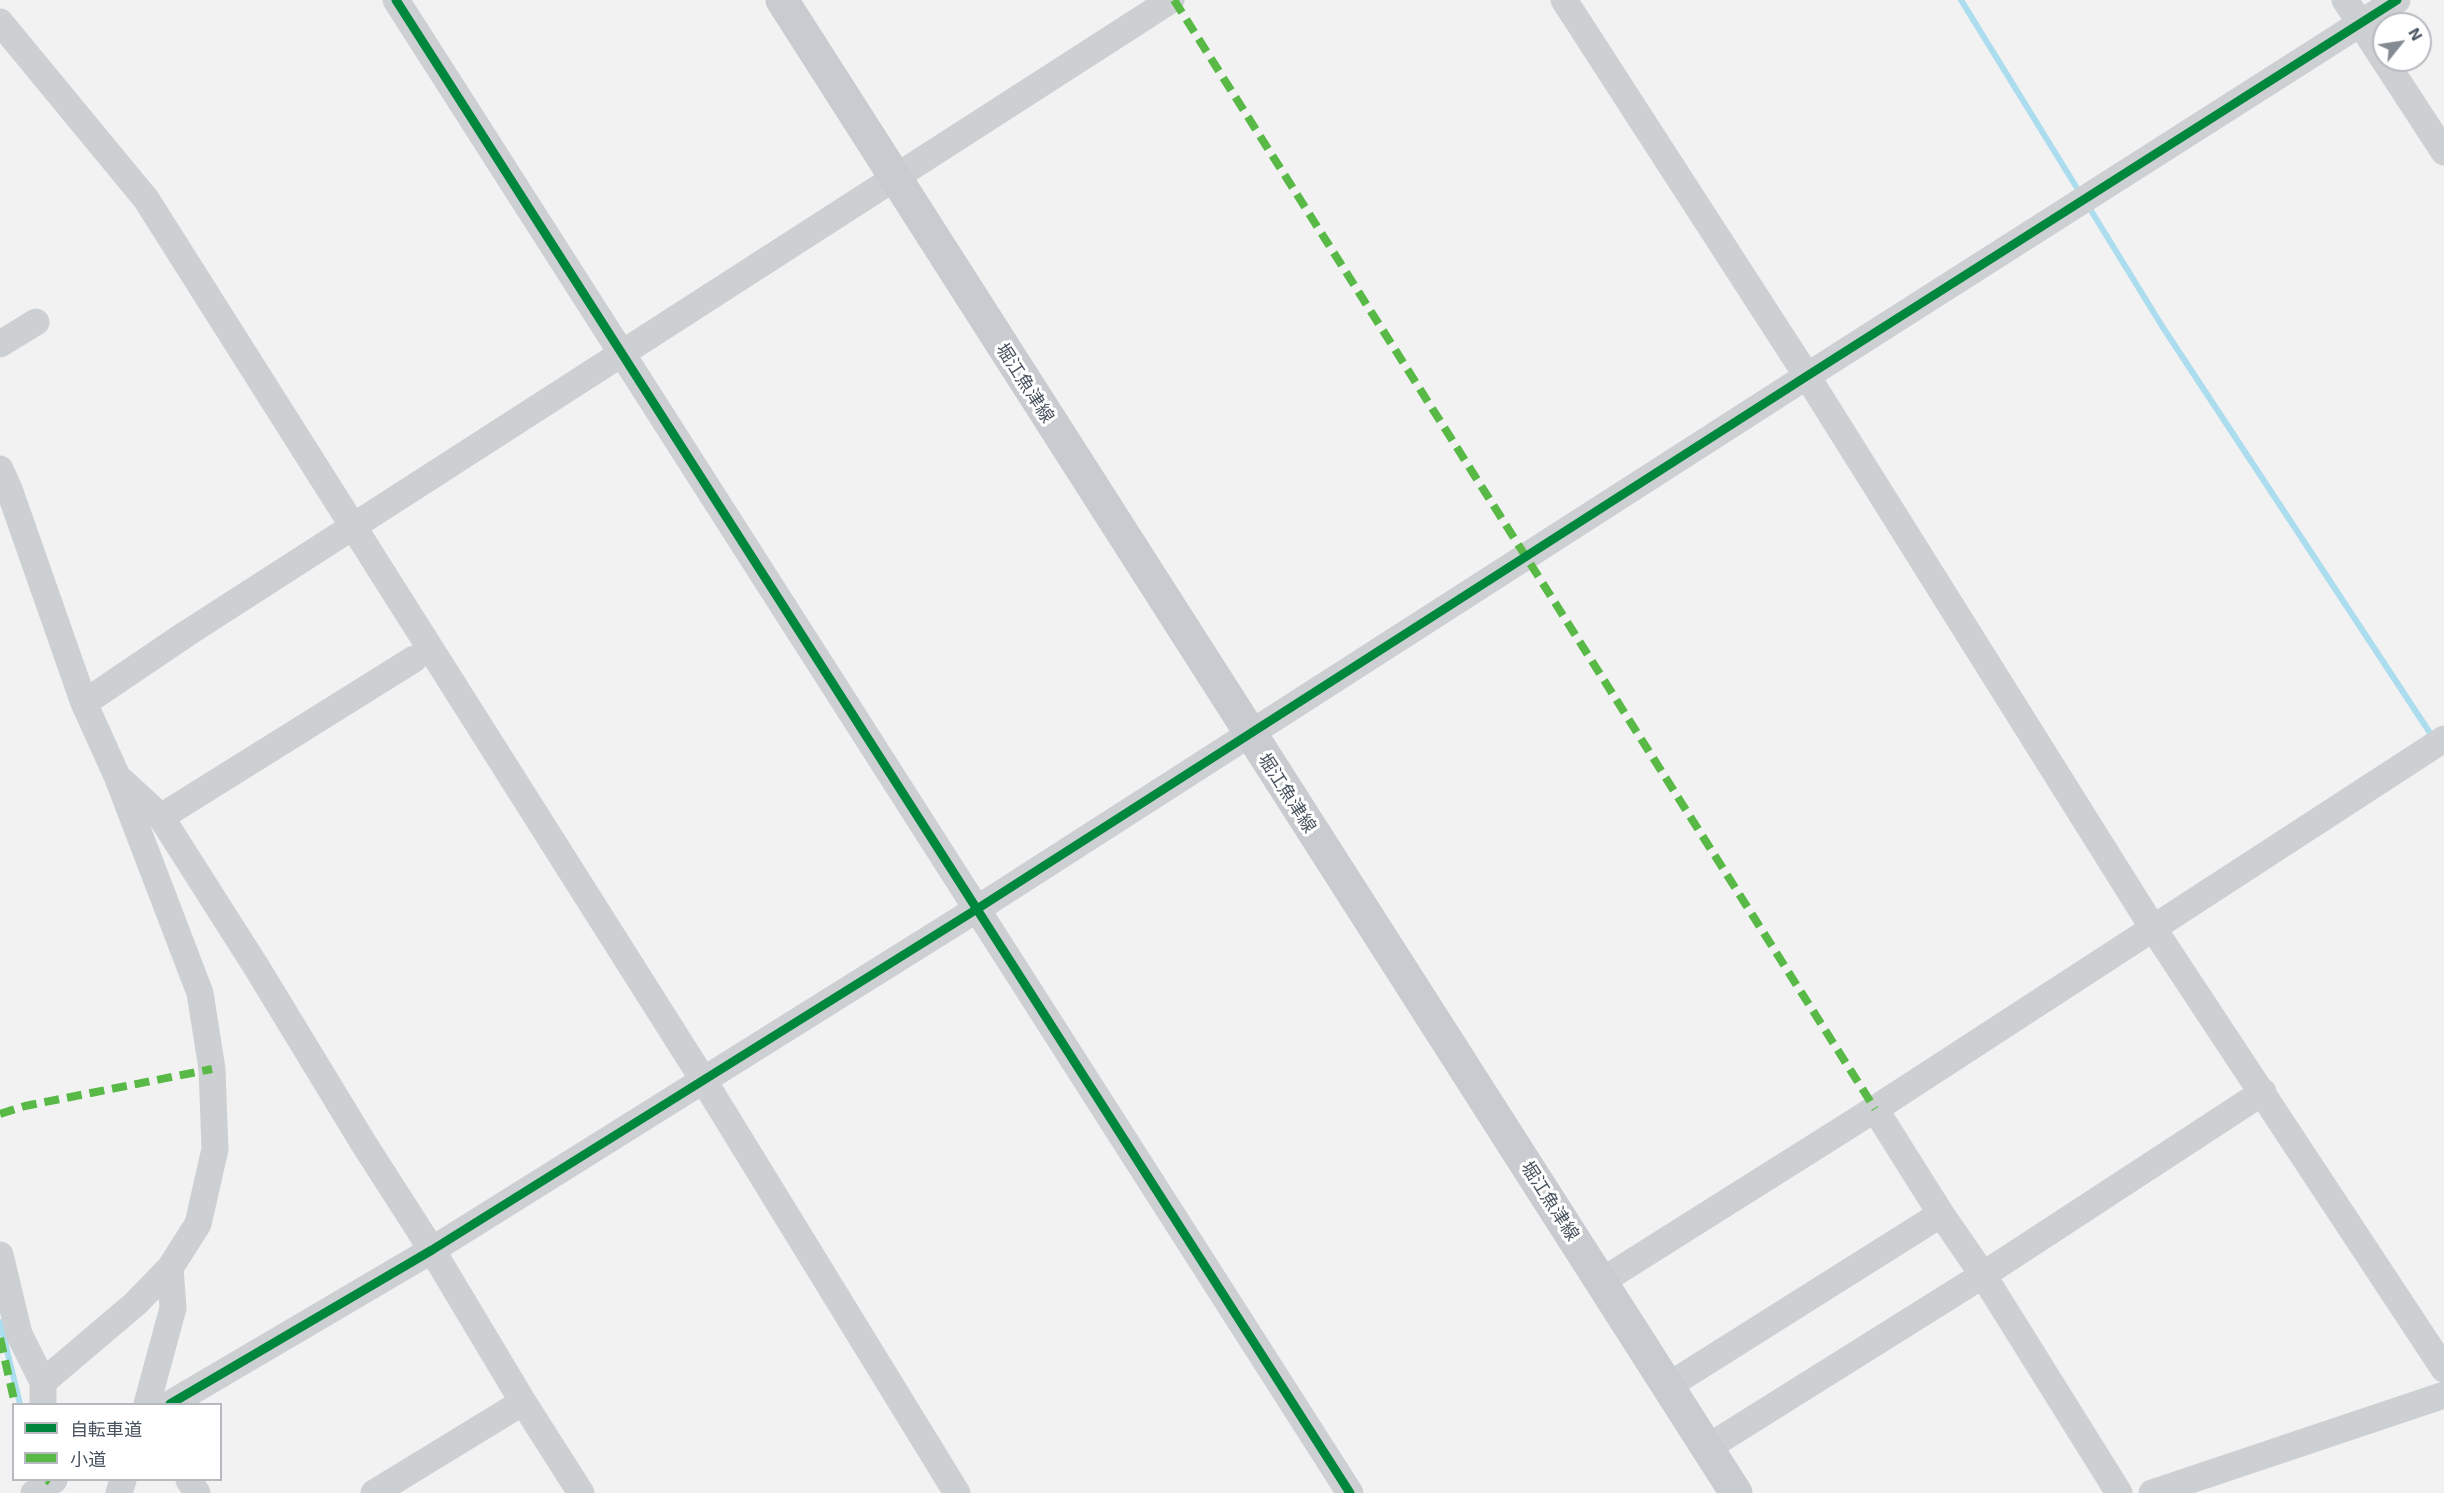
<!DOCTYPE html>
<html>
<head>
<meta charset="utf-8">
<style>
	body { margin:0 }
	#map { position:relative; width:2444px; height:1493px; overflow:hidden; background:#f2f2f2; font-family:"Exo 2","Noto Sans JP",sans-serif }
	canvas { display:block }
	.legend { position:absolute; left:12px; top:1403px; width:210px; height:78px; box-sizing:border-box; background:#fff; border:2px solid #b6babf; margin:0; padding:8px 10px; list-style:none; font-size:18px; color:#48535f }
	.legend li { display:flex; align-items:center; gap:12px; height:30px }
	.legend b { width:30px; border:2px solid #b6babf }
	.north { position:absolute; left:2372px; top:12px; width:60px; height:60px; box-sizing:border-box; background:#fff; border:2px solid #b6babf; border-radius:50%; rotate:60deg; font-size:16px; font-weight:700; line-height:24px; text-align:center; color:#48535f }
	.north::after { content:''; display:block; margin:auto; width:21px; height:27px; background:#848b92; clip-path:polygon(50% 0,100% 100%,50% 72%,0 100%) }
</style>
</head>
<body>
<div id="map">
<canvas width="2444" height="1493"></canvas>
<ul class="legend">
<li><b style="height:8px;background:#00873e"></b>自転車道</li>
<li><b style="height:8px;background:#58b947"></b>小道</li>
</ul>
<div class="north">N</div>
</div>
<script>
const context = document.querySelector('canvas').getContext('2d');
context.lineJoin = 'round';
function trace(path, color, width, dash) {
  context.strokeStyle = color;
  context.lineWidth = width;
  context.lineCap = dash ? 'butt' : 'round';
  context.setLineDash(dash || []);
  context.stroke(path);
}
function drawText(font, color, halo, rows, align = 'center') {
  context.font = font + ' "Exo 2","Noto Sans JP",sans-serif';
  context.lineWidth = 6;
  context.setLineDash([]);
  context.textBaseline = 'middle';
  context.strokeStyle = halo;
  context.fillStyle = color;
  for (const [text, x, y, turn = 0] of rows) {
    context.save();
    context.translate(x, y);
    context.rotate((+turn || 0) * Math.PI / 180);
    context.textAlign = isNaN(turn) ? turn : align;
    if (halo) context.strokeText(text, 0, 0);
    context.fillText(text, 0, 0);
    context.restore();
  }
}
const stream = new Path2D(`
	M1961 0 2080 193
	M2087 204 2162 326 2434 739
	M0 1322 20 1404`);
const minor = new Path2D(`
	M396 0 1350 1493
	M1564 0 1807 376 2153 928 2444 1369
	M2345 0 2384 60
	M0 22 146 199 704 1081 957 1493
	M2384 60 2444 152
	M0 344 36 322
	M0 469 9 489 84 703 117 776 200 993 212 1069 215 1149 198 1224 170 1268 135 1304 43 1382V1404
	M84 703 186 634 1171 0
	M122 781 161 817 257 968 364 1144 432 1250 523 1402 581 1493
	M161 817 414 659
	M1941 1214 1983 1275 2119 1493
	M0 1255 19 1334 43 1382
	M1602 1281 1875 1109 2444 739
	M1668 1386 1941 1214 1875 1109
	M147 1404 173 1308 170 1268
	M170 1404 432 1250 977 909 1807 376 2397 0
	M1707 1448 1983 1275 2263 1092
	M189 1480 197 1493
	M34 1493 54 1480
	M119 1493 123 1480
	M374 1493 523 1402
	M2152 1493 2444 1395`);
const major = new Path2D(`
	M782 0 1736 1493`);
const quiet = new Path2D(`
	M1174 0 1875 1109
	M0 1114 25 1106 212 1069
	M0 1338 15 1404
	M47 1480 50 1482`);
const cycleway = new Path2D(`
	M396 0 1350 1493
	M170 1404 432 1250 977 909 1807 376 2397 0`);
const streetNames = [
	["堀江魚津線",1025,383,57],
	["堀江魚津線",1287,793,57],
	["堀江魚津線",1550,1201,57]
];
trace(stream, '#abddef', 6);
trace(minor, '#cdd0d2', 27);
trace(major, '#c8ccd0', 33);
trace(quiet, '#58b947', 8, [15, 8]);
trace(cycleway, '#00873e', 9);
drawText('18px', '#48535f', '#fff', streetNames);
</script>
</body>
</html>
